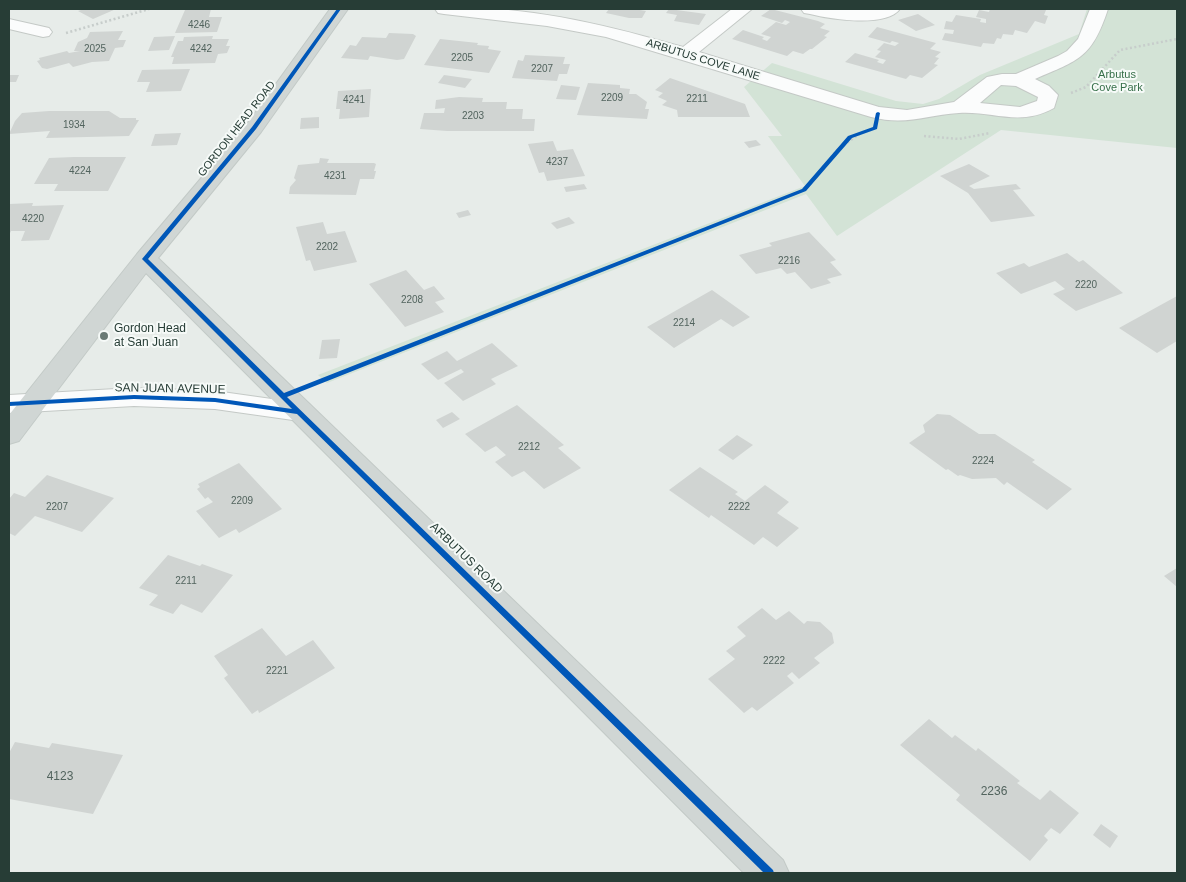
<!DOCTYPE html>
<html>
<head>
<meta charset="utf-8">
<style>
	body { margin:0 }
	#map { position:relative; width:1186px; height:882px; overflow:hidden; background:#e7ece9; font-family:Helvetica,sans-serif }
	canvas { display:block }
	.frame { position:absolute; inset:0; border:10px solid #273d36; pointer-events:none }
</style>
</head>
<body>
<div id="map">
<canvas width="1186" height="882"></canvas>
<div class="frame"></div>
</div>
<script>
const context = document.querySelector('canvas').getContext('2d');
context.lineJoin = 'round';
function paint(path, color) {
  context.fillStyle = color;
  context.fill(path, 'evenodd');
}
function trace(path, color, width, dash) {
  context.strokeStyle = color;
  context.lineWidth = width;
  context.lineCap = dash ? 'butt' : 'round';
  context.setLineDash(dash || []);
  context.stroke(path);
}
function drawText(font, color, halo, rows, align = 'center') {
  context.font = font + ' Helvetica,sans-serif';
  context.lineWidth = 4;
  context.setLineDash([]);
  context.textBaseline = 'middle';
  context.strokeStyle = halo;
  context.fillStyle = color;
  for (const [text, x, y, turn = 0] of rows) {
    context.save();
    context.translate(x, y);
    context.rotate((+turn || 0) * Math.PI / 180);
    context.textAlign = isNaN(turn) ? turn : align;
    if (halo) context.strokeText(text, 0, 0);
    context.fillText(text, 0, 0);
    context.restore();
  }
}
const green = new Path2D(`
	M1087 9H1177V148L1001 130 837 236 806 194 327 383 318 375 805 186 768 136H782L744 87 772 63 896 101 923 104 939 99 980 75 1079 34Z`);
const building = new Path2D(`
	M78 9H116L93 19 78 11 81 10Z
	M211 9 209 17H222L217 32 175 33 185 10Z
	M609 9H641L640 10 646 11 642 18H629L606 13Z
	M669 9 706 14 699 25 674 21 677 15 666 13Z
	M771 9 818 21 825 24 820 28 830 31 824 36 827 37 812 49H810L803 54 793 51 787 56 732 39 743 30 764 37 762 39 767 41 771 37 761 34 776 22 786 25 790 22 785 20 782 23 761 16Z
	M990 9H1040L1046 10 1044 15 1048 16 1045 24 1035 21 1027 33 1015 30 1013 35 1003 34 1001 39 997 38 994 44 983 43 981 47 942 40 945 33 953 34 954 30 944 29 946 21 952 22 956 15 981 19 980 22 986 23V19L976 17 979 10 989 12Z
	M918 14 935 25 916 31 898 20Z
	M877 27 936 43 930 49 941 52 935 57 939 58 934 64 938 65 922 78 910 75 906 79 845 62 855 53 879 60 877 62 883 64 886 60 875 57 881 51 877 50 884 43 895 46 899 43 892 41 890 43 868 37Z
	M123 31 118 40H126L123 47 115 48 109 61 92 62 73 67 69 63 47 69 42 68 37 61 40 60 39 58 67 51 69 53 80 51H74L78 42 87 38 90 32Z
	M389 33 413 34 416 36 404 59 397 60 370 56 368 60 341 58 350 45 356 46 362 37 386 38Z
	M175 36 169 50 148 51 154 37Z
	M213 36 212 39H229L226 46H230L227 53 218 54 215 63 172 64 174 57H171L178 41H183L184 37Z
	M440 39 478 43 477 45 489 46 488 49 501 51 489 73 424 65Z
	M525 55 565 57 563 64H570L567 74H559L557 81 512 78 518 60 523 61Z
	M190 69 181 91 146 92 150 82H137L142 70Z
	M9 75H19L16 82H9Z
	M444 75 472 79 465 88 438 83Z
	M670 78 745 104 750 117H678L677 110 662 105 667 101 658 97 663 93 655 90Z
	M588 83 620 85V88L630 89 629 94H636L647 102 645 109H649L647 119 577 115Z
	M561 85 580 87 576 100 556 99Z
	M371 89 369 117 339 119 340 109H336L338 91Z
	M459 97 483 98 482 102H507L506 109H523L522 119H535L534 131H447L420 129 424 113H444L445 108 435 109 436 100Z
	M49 111H109L120 118H136V120H139L129 136 46 138 50 131 9 134 15 121 22 113Z
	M319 117V128L300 129 301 118Z
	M181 133 177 145 151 146 155 134Z
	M756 140 761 145 749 148 744 142Z
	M553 141 557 151 573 149 585 176 547 181 544 172 539 173 528 144Z
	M74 157H126L108 191H54L58 184H34L49 158Z
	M320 158 329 159 327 163H374L376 164 374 171H376L374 179H360L356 195 289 194 290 187 296 180 294 178 298 165 319 163Z
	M969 164 990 176 969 186 974 189 1016 184 1021 189 1013 190 1035 216 991 222 968 193 940 176Z
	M584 184 587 189 566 192 564 187Z
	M33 203 32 206 64 205 49 240 21 241 25 231H11L9 235V204Z
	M468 210 471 215 459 218 456 213Z
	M569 217 575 223 557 229 551 223Z
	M323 222 327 234 345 231 357 262 314 271 310 260 306 261 296 227Z
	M809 232 836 260 830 262 842 275 827 279 831 283 811 289 795 272 787 274 781 268 756 274 739 255 772 246 769 243Z
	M1067 253 1079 262 1083 260 1123 293 1076 311 1053 294 1065 289 1055 281 1021 294 996 273 1024 263 1029 267Z
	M406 270 424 290 434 286 445 299 435 302 444 312 405 327 369 284Z
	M712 290 750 317 733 327 721 319 674 348 647 327Z
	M1177 296V341L1157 353 1119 328Z
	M340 339 337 358 319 359 322 340Z
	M492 343 518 366 491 379 496 384 463 401 444 383 464 372 461 369 438 380 421 364 447 351 457 361Z
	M517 405 564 445 558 448 581 468 544 489 524 471 512 477 495 462 506 455 496 446 485 452 465 434Z
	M452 412 460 419 443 428 436 420Z
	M937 414 950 415 979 434H995L1035 460 1032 462 1072 489 1047 510 1007 482 1004 485 996 478 972 479 960 475 958 476 948 469 946 470 909 443 925 432 923 425Z
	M737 435 753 445 733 460 718 450Z
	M239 463 282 509 239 533 236 529 219 538 196 511 213 502 208 497 205 499 197 489 200 487 198 484Z
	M700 467 738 492 735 494 745 501 765 485 789 502 777 513 799 528 777 547 763 537 754 545 711 515 709 518 669 490Z
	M47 475 114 498 82 532 35 516 15 536 9 533V499L14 493 25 497Z
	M168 555 200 566 202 564 233 575 202 613 181 604 173 614 149 605 158 595 139 588Z
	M1177 568V587L1164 576Z
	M762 608 776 620 789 611 804 624 807 621 820 622 832 633 834 643 814 658 820 663 799 679 792 672 787 676 794 683 757 711 752 707 744 713 708 679 735 659 726 651 746 636 737 627Z
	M262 628 286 656 313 640 335 668 259 713 258 710 252 714 224 678 228 675 214 656Z
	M929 719 952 738 955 735 976 751 978 748 1020 781 1017 783 1040 800 1050 790 1079 813 1060 834 1051 828 1044 836 1048 840 1030 861 956 800 960 795 900 745Z
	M15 742 49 748 52 743 123 755 93 814 9 799V753Z
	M1101 824 1118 836 1110 848 1093 835Z`);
const pathFar1 = new Path2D(`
	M66 33 149 9
	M1071 93 1086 87 1120 50 1177 39
	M924 136 959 139 990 133
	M722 223 804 190 837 150 862 132`);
const path = new Path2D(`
	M314 384 725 221`);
const minor = new Path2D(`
	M435 9C519 3 603 24 683 47L732 9H752L699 52 879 107 907 110 954 102 987 77 1002 74H1016L1058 56 1067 51 1078 39 1090 9H1108C1092 58 1079 60 1035 79L1049 86 1058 95 1054 108C1020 127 994 111 959 113 926 115 906 126 871 117L606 37 547 26 444 14 438 13ZM1001 85 1016 86 1038 97 1037 101 1020 107 980 103Z
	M801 9H900C886 28 830 19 810 14L804 13Z
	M9 19 49 28 52 32 49 36 43 37 9 29Z
	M134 388 215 391 300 403 309 405 313 412 309 419 300 421 215 409 134 406 9 413V395Z`);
const major = new Path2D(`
	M330 9H348L261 132 158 258 783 860 789 873H744L146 273 19 441 9 444V415L137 254 247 124Z`);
const cycleway = new Path2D(`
	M337 9H341L256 129 148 259 284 393 802 189 848 136 873 127 876 113 878 112 880 113 877 129 852 138 806 191 287 397 773 870 774 873H764L297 414 215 402 134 399 9 406V402L134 395 215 398 292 409 142 259 252 127Z`);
const markers = [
	[104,336,5,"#6a7a75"]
];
const numberNames = [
	["4246",199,25],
	["2025",95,49],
	["4242",201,49],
	["2205",462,58],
	["2207",542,69],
	["2209",612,98],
	["2211",697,99],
	["4241",354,100],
	["2203",473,116],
	["1934",74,125],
	["4237",557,162],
	["4224",80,171],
	["4231",335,176],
	["4220",33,219],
	["2202",327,247],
	["2216",789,261],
	["2220",1086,285],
	["2208",412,300],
	["2214",684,323],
	["2212",529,447],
	["2224",983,461],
	["2209",242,501],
	["2207",57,507],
	["2222",739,507],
	["2211",186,581],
	["2222",774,661],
	["2221",277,671]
];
const farStreetnames = [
	["ARBUTUS COVE LANE",703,60,17],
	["GORDON HEAD ROAD",237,129,-52]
];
const farParknames = [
	["Arbutus",1117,75],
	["Cove Park",1117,88]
];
const poiNames = [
	["Gordon Head",114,329],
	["at San Juan",114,343]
];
const streetNames = [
	["SAN JUAN AVENUE",170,389,1],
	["ARBUTUS ROAD",466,558,44]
];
const nearNumbernames = [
	["4123",60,777],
	["2236",994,792]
];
paint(green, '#d3e3d6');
paint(building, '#d0d4d2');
trace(minor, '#c4c9c6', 2);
trace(major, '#c3cac7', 2);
trace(pathFar1, '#c7cdcb', 2.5, [2, 2.5]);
trace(path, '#c7cdcb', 3, [2.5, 4]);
paint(minor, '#fbfcfc');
paint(major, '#d0d6d4');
paint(cycleway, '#0057b8');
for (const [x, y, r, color] of markers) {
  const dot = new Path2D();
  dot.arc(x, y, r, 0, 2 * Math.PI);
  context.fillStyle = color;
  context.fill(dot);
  trace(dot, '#f6faf8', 2);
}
drawText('10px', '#52645e', null, numberNames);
drawText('11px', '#273d36', '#f6faf8', farStreetnames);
drawText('11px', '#366f49', '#f6faf8', farParknames);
drawText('12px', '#273d36', '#f6faf8', poiNames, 'left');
drawText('12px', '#273d36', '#f6faf8', streetNames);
drawText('12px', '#52645e', null, nearNumbernames);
</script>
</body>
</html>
